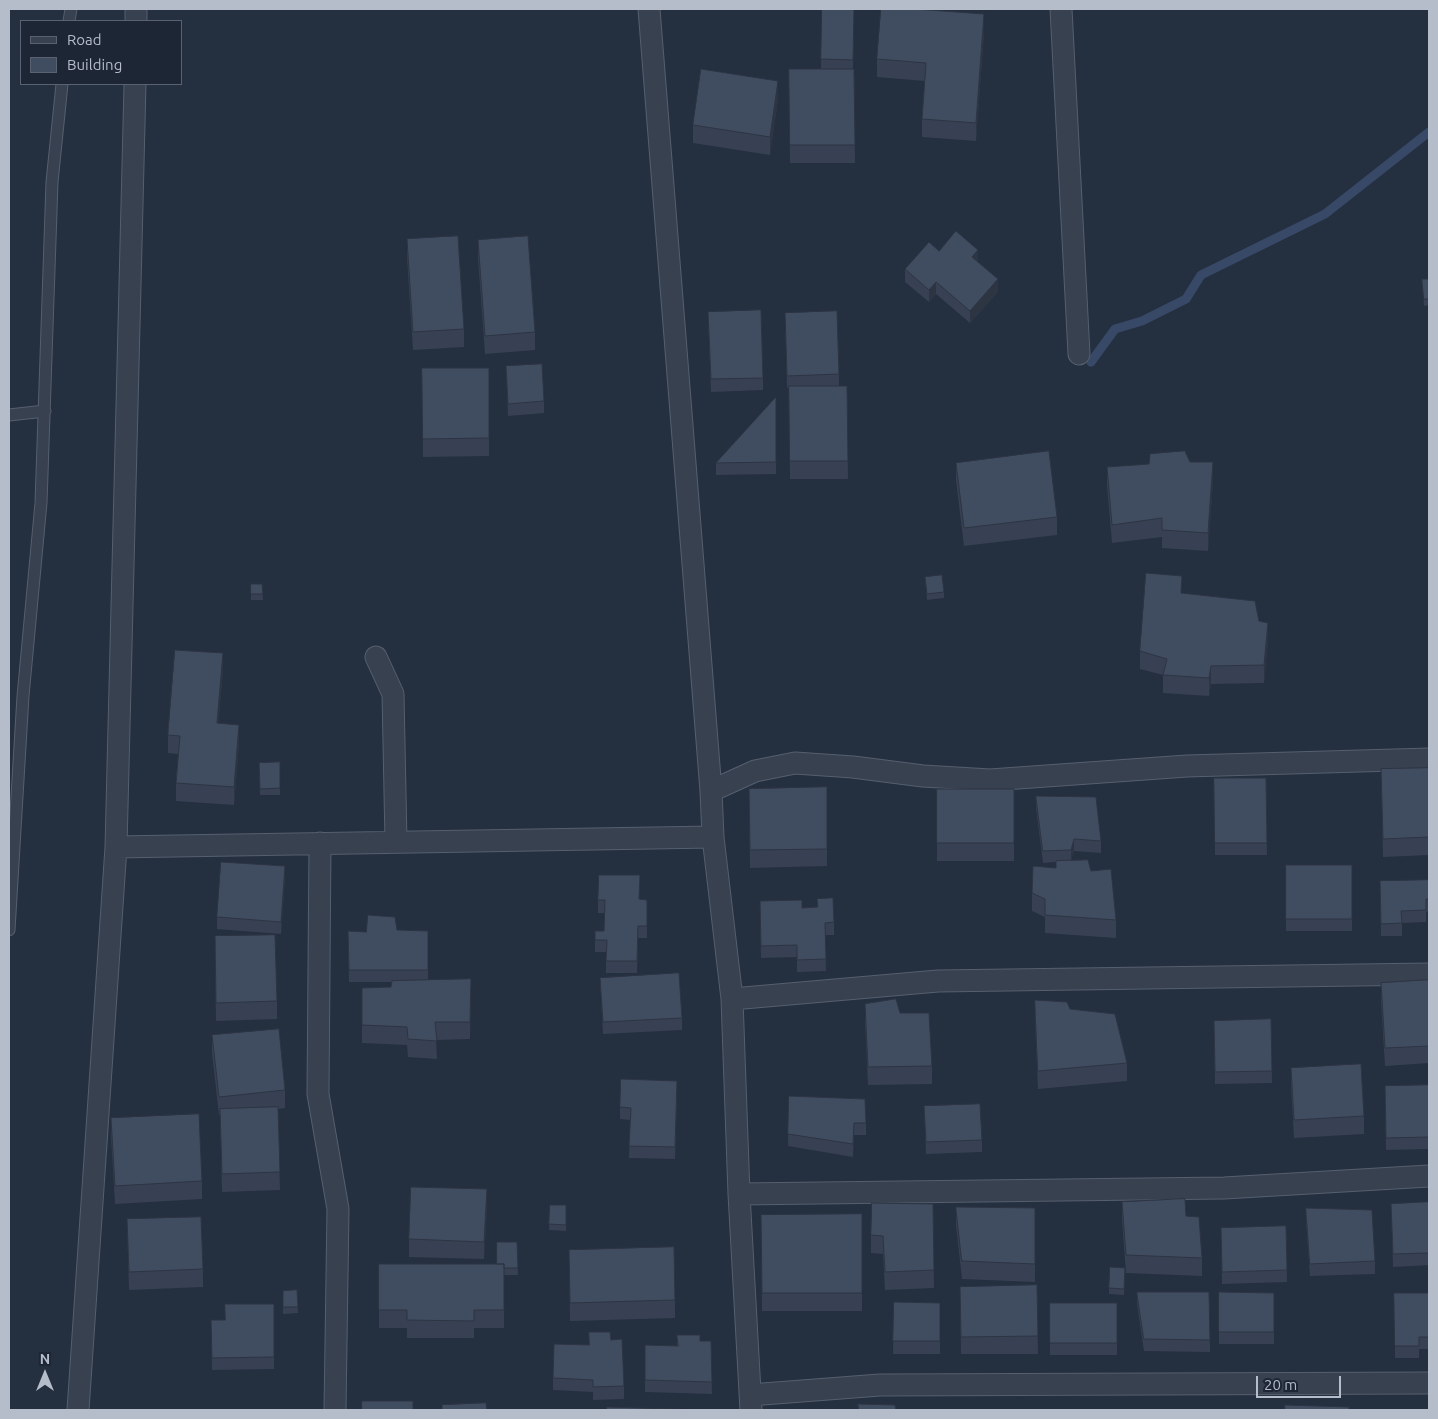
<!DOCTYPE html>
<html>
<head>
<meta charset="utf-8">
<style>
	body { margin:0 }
	#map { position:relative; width:1438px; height:1419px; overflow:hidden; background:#242f40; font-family:Ubuntu,sans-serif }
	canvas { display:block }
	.frame { position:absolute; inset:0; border:10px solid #b5bcca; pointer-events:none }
	.legend { position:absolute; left:20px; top:20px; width:162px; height:65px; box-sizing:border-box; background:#1d2635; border:1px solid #5a6271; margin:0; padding:6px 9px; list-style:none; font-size:15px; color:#b5bcca }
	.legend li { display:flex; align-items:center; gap:10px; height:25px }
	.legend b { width:25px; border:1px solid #5a6271 }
	.north { position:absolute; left:20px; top:1349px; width:50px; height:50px; -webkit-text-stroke:4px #1d2635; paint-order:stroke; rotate:0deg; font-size:14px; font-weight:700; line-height:20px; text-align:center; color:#b5bcca }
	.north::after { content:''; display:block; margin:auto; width:18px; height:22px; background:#b5bcca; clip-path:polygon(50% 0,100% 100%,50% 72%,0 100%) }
	.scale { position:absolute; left:1256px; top:1376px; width:85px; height:22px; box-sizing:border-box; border:2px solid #b5bcca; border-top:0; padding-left:6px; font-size:15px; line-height:18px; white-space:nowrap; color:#b5bcca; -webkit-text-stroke:4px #1d2635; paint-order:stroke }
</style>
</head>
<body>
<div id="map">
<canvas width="1438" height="1419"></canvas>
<div class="frame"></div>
<ul class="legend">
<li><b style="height:6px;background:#384150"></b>Road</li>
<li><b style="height:14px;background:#404c60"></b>Building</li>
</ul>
<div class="north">N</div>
<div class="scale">20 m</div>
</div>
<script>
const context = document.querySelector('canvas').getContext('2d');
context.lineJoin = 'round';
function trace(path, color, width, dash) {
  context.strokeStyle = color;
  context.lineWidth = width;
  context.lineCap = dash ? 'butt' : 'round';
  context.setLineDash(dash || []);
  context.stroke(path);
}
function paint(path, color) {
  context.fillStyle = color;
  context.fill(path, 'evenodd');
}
const stream = new Path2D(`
	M1091 362 1115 329 1142 321 1186 299 1201 275 1325 214 1429 132`);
const lane = new Path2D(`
	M69 21 71 9
	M9 415 45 411
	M9 930 23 696 41 503 52 182 62 84`);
const street = new Path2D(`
	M649 9 711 791 713 837 732 999 739 1194 751 1410
	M1061 9 1079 354
	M136 21V9
	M376 657 393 694 396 842
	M711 791 755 771 795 763 853 767 923 776 990 780 1187 766 1429 759
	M320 843 318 1094 338 1209 335 1410
	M116 847 135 84
	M732 999 938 981 1429 974
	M739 1194 1224 1188 1429 1176
	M750 1395 880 1385 1429 1383
	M78 1410 116 847 713 837`);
const wall = new Path2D(`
	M822 9H854L853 69H854L855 163H790L789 69H821Z
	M984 32 976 141 922 137V119L925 81 877 77V59Z
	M778 99 770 155 693 143V125Z
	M407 239 464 329V347L413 350 407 257Z
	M478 240 535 332V350L485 354 478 258Z
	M939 251 978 262 998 292 970 323 936 294 929 302 905 282V269Z
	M1422 279H1429V305L1424 306Z
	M708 312 763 378V390L711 392Z
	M785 313 839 374V386H847L848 479H790L789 388H787Z
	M506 366 544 401V413L508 416Z
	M422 368H489V456L423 457Z
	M776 462V474L716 475V463Z
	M1190 462 1213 480 1208 551 1162 548V537L1112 543 1107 485V467Z
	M956 463 1057 517V535L964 546 956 480Z
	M925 577 944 592V598L927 600Z
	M251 584H262L263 600H251Z
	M1182 593 1259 621 1268 641 1264 683 1211 684 1209 696 1163 693V675L1140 669V651Z
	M223 671 218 724 239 743 234 805 176 801V783L178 754 168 753V735Z
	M280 762V795H260L259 769Z
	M1429 768V855L1383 857 1381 769Z
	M1214 778H1266L1267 855H1215Z
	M827 787V866L750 868 749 789Z
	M937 789H1014V861H937Z
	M1036 796 1101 841V853L1074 851 1071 860 1091 871 1116 920V938L1045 933V917L1032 911V893L1056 868V862L1043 863 1036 808Z
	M1286 865H1352V931H1286Z
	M285 878 281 934 217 929V917Z
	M1429 880V911L1426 912V922L1402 923V936H1381L1380 881Z
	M639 899 647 900V938H638L637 973H606V952H595V940L604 931 605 913H598V900Z
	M817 899 834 922V935H825L826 971 797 972V957L761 958 760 913 802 908 817 907Z
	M397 930 428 931V980L471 979 470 1039 436 1040 437 1059 408 1057 407 1045 362 1043V988L391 987V982H349L348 931 366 932Z
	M215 954 277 1001V1019L216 1021Z
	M600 978 682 1018V1030L603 1034Z
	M1429 980V1063L1385 1066 1381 1001V983Z
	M1035 1000 1070 1009 1127 1063V1081L1038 1089 1035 1018Z
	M865 1004 932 1066V1084L868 1085 865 1022Z
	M1271 1019 1272 1083 1215 1084 1214 1021Z
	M212 1035 285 1090V1108L278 1109 280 1190 222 1192 220 1114 219 1115 212 1053Z
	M1291 1068 1364 1116V1134L1294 1138 1291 1086Z
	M1429 1085V1149L1386 1150 1385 1098Z
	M677 1093 675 1159 629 1158 630 1120 620 1119V1107Z
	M789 1096 866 1123V1135H854L853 1157 788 1146Z
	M924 1106 982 1140V1152L926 1154Z
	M111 1118 202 1181V1199L115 1204 111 1136Z
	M1122 1202 1186 1216 1202 1258V1276L1126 1273 1122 1220Z
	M1429 1202V1265L1393 1267 1391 1204Z
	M933 1204 934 1288 885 1290 883 1254 871 1253V1235Z
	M550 1205H566V1231L549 1230Z
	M487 1207 484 1259 409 1257V1239Z
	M956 1207 1035 1208V1282L962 1279 956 1225Z
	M1306 1208 1375 1261V1274L1310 1276 1306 1220Z
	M862 1214V1311H762L761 1215Z
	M127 1219 203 1269V1287L129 1290Z
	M1286 1226 1287 1282 1222 1284 1221 1228Z
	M517 1242 518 1275H504V1328H474V1338H407V1328H379V1264H497Z
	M569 1250 675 1300V1318L570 1321Z
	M1125 1268 1124 1295 1109 1294V1288Z
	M1037 1285 1038 1354H961L960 1287Z
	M297 1290 298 1313 283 1314V1291Z
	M1137 1292H1209L1210 1352 1144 1351 1137 1304Z
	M1219 1292 1274 1293V1344H1219Z
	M1394 1293H1429V1349H1419V1358H1395Z
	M894 1302 940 1303V1354H893Z
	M1050 1303H1117V1355H1050Z
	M274 1304V1369L212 1370 211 1320H225Z
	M677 1335 700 1341H711L712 1394 645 1392V1345L677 1346Z
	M611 1340 624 1386V1399L593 1400V1392L553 1390V1378L589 1345Z`);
const shadedWall = new Path2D(`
	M984 14V32L976 141V123Z
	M778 81V99L770 155V137Z
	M978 250V262L972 269V257Z
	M998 279V292L970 323V311Z
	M936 282V294L929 302V290Z
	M1213 462V480L1208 551V533Z
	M1268 623V641L1264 683V665Z
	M223 653V671L217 741V723Z
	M1211 666V684L1209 696V678Z
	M239 725V743L234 805V787Z
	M1074 839V851L1071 862V850Z
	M285 866V878L281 934V922Z
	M854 1123V1135L853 1157V1144Z
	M487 1189V1207L484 1259V1242Z`);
const building = new Path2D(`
	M822 9H854L853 60 821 59Z
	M881 9H915L984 14 976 123 922 119 926 63 877 59Z
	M701 69 778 81 770 137 693 125Z
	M789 69H854L855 145H790Z
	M956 231 978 250 972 257 998 279 970 311 936 282 929 290 905 269 929 242 939 251Z
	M458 236 464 329 413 332 407 239Z
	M528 236 535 332 485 336 478 240Z
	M1422 279H1429V299H1424Z
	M761 310 763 378 711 379 708 312Z
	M837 311 839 374 787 376 785 313Z
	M542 364 544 401 508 404 506 366Z
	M422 368H489V438L423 439Z
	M789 386H847L848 461H790Z
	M776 397V462L716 463Z
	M1049 451 1057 517 964 528 956 463Z
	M1185 451 1190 462H1213L1208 533 1162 530V518L1112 525 1107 467 1149 464 1150 454Z
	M1146 573 1182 576 1181 593 1255 601 1259 621 1268 623 1264 665 1211 666 1209 678 1163 675 1167 659 1140 651Z
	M942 575 944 592 927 594 925 577Z
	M251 584H262L263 594H251Z
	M175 650 223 653 217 723 239 725 234 787 176 783 180 736 168 735Z
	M280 762V788L260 789 259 763Z
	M1429 768V837L1383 839 1381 769Z
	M1214 778H1266L1267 843H1215Z
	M827 787V849L750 850 749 789Z
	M937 789H1014V843H937Z
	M1036 796 1096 797 1101 841 1074 839 1071 850 1043 851Z
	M1088 860 1091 871 1111 869 1116 920 1045 915V899L1032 893 1033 866 1056 868V861Z
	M221 862 285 866 281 922 217 917Z
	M1286 865H1352V919H1286Z
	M599 875H640L639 899 647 900V926H638L637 961H606L607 940H595V931H604L605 900H598Z
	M1429 880V899H1426V910L1401 911 1402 923 1381 924 1380 881Z
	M833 898 834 922 825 923 826 959 797 960V945L761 946 760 901 802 900V908L818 907 817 899Z
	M368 915 395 917 397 930 428 931V970H349L348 931 366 932Z
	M275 935 277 1001 216 1003 215 936Z
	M679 973 682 1018 603 1022 600 978Z
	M471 979 470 1022H435L437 1041 408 1039 407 1027 362 1025V988L391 987 392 981Z
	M1429 980V1046L1385 1048 1381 983Z
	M896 999 900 1013H929L932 1066 868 1067 865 1004Z
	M1035 1000 1067 1002 1070 1009 1115 1014 1127 1063 1038 1071Z
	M1271 1019 1272 1071 1215 1072 1214 1021Z
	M279 1029 285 1090 219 1097 212 1035Z
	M1361 1064 1364 1116 1294 1120 1291 1068Z
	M621 1079 677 1081 675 1147 629 1146 631 1108 620 1107Z
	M1429 1085V1137L1386 1138 1385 1086Z
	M789 1096 865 1099 866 1123H854L853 1144 788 1134Z
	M980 1104 982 1140 926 1142 924 1106Z
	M278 1107 280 1172 222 1174 220 1109Z
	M199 1114 202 1181 115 1186 111 1118Z
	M411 1187 487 1189 484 1242 409 1239Z
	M1185 1199 1186 1216 1199 1217 1202 1258 1126 1255 1122 1202Z
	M1429 1202V1253L1393 1254 1391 1204Z
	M872 1203 933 1204 934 1270 885 1272 883 1236 871 1235Z
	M550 1205H566V1225L549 1224Z
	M956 1207 1035 1208V1264L962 1261Z
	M1306 1208 1372 1210 1375 1261 1310 1264Z
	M862 1214V1293H762L761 1215Z
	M201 1217 203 1269 129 1272 127 1219Z
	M1286 1226 1287 1270 1222 1272 1221 1228Z
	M497 1242H517L518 1268H504V1264H497Z
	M674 1247 675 1300 570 1303 569 1250Z
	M379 1264H504V1310H474V1321L407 1320V1310H379Z
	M1110 1267 1125 1268 1124 1289 1109 1288Z
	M1037 1285 1038 1336 961 1337 960 1287Z
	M297 1290 298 1307H283V1291Z
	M1137 1292H1209L1210 1340 1144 1339Z
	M1219 1292 1274 1293V1332H1219Z
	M1394 1293H1429V1337H1419V1346H1395Z
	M894 1302 940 1303V1341H893Z
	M1050 1303H1117V1343H1050Z
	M225 1304H274V1357L212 1358 211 1320H225Z
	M589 1332H610L611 1340 622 1339 624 1386 593 1387V1380L553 1378 554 1344 589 1345Z
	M677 1335H700V1341H711L712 1382 645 1380V1345L678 1346Z
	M362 1401H413V1410H362Z
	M486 1403 487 1410H442V1405Z
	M858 1404 895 1405 896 1410H859Z
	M1285 1405 1349 1407V1410H1285Z
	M607 1407 703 1410H607Z`);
trace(stream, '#384968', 9);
trace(lane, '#565f6d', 13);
trace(street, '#565f6d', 23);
trace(lane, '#384150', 11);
trace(street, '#384150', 21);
paint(wall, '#374153');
paint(shadedWall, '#2d3543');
paint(building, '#404c60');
trace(building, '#2d3543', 1);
</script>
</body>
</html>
